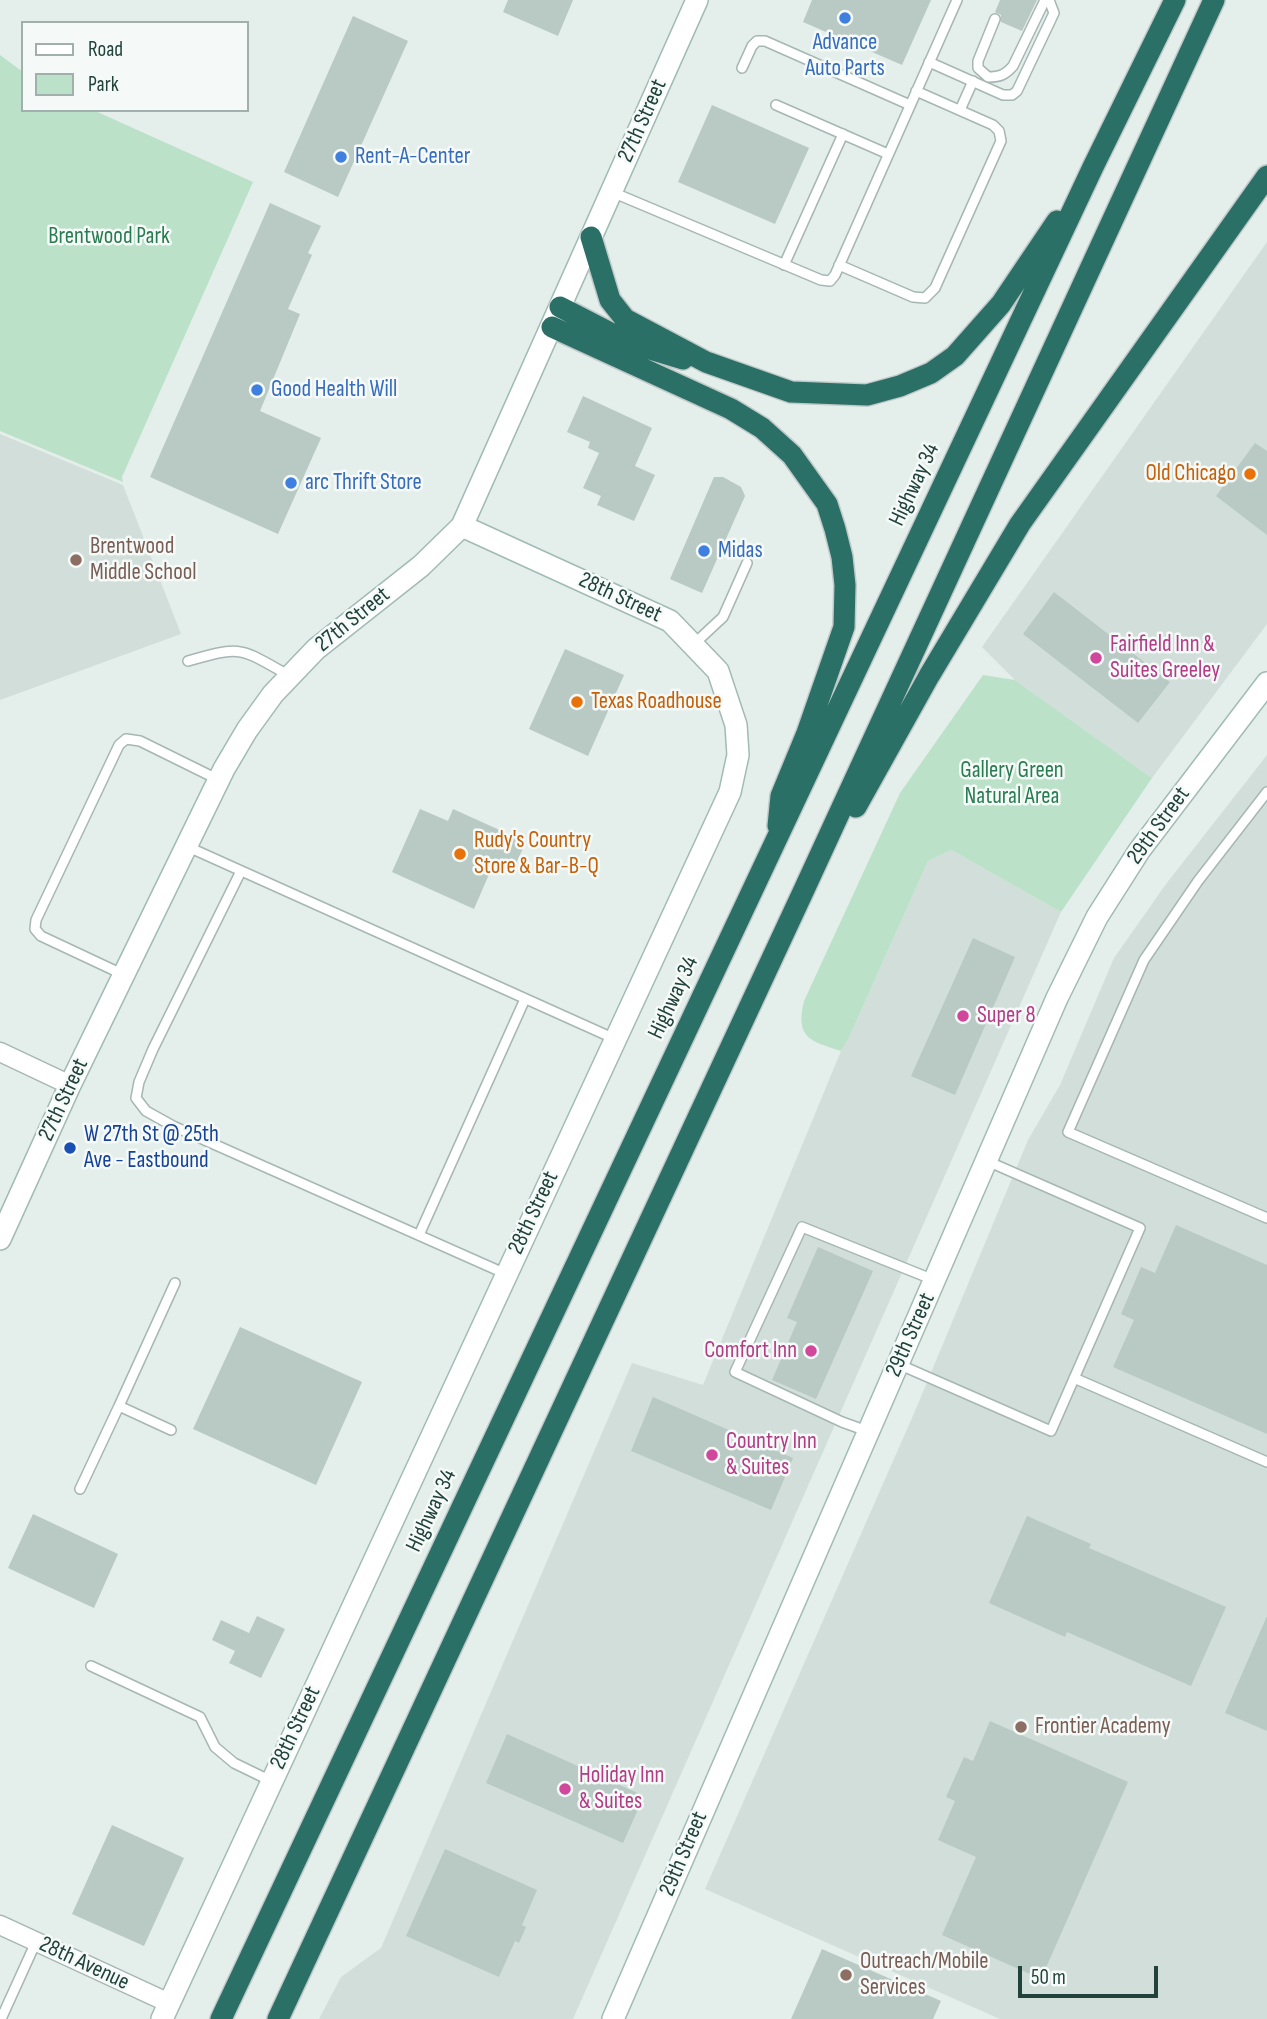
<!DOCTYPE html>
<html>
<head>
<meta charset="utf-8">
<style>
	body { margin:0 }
	#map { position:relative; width:1267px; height:2019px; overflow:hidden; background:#e4eeeb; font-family:"Sofia Sans Condensed",sans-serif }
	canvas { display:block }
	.legend { position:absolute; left:21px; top:21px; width:228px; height:91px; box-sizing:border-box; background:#f5faf8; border:2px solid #a1b0ad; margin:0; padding:9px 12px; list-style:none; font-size:21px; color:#22423c }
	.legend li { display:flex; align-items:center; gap:14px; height:35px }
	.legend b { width:35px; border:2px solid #a1b0ad }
	.scale { position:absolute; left:1018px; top:1966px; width:140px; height:32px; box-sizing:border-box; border:4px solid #22423c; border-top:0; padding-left:9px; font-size:21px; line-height:24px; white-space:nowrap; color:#22423c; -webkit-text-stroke:5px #f5faf8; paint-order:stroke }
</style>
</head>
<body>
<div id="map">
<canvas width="1267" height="2019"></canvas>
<ul class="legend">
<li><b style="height:9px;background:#fff"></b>Road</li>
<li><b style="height:19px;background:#bce1c9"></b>Park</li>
</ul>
<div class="scale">50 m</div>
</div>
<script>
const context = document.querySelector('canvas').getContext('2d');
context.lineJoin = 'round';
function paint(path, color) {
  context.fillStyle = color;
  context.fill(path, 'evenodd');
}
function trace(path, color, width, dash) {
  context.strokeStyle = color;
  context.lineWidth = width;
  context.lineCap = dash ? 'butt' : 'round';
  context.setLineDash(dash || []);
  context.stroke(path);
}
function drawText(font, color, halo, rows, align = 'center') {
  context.font = font + ' "Sofia Sans Condensed",sans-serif';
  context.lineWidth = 5;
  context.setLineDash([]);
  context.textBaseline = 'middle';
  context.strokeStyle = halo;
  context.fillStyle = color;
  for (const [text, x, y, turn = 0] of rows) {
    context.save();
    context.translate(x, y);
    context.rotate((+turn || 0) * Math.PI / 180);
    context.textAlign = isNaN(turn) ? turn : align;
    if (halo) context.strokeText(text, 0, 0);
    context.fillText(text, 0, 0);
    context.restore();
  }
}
const built = new Path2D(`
	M1267 242V624L1152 778 1015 680 982 647Z
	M0 434 123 485 181 634 0 700Z
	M1267 755V2019H1000L705 1889 915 1411 1028 1140 1060 1085 1114 958 1166 884Z
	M951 850 1061 912 573 2019H319L341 1977 381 1948 632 1363 703 1385 841 1051 848 1040 928 861Z`);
const green = new Path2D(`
	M0 55 23 72V110H93L253 182 122 477 123 482 0 431Z
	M983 675 1015 680 1152 778 1061 912 951 850 928 861 848 1040 841 1051C810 1041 795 1038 804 1001L900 793Z`);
const building = new Path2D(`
	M508 0H573L558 36 503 12Z
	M812 0H931L902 65 803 22Z
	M1000 0H1037L1022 31 1001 22V15L995 12Z
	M353 16 408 41 338 197 284 172Z
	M712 105 809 148 775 224 678 182Z
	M270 203 321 226 308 253 312 255 288 309 300 314 260 411 321 438 278 534 150 477Z
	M583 396 652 428 635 466 655 475 634 521 597 505 601 496 583 488 599 453 588 448 590 442 567 432Z
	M1255 443 1267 451V535L1216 496Z
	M714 477H723L741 487 745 496 702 593 670 579Z
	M1054 592 1170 682 1138 723 1023 634Z
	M565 649 624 675 588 756 529 729Z
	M420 809 448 821 453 809 526 842 511 874 493 865 474 909 392 872Z
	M973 938 1015 957 955 1095 911 1076Z
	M1176 1225 1267 1265V1434L1113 1367 1134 1320 1121 1314 1141 1267 1155 1273Z
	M818 1247 873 1271 816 1399 772 1380 797 1322 787 1318Z
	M240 1327 362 1382 316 1485 193 1429Z
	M653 1397 793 1458 771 1510 631 1451Z
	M33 1514 118 1554 94 1608 8 1568Z
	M1027 1516 1091 1544 1089 1548 1226 1607 1191 1686 1067 1632 1065 1637 989 1603Z
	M257 1616 285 1629 261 1678 229 1663 235 1651 212 1640 221 1620 249 1633Z
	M1267 1616V1731L1225 1713Z
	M990 1721 1128 1782 1041 1979 942 1935 976 1857 938 1840 955 1801 946 1797 964 1757 973 1761Z
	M507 1734 644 1796 623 1843 486 1783Z
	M112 1825 184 1858 144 1946 72 1914Z
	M445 1849 537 1890 522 1925 526 1927 519 1943 515 1941 499 1977 406 1936Z
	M822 1949 941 2001 933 2019H791Z`);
const lane = new Path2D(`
	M995 19 978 61V68L988 77C1000 77 1005 75 1013 66L1045 0
	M929 62 1003 95H1012L1017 91 1054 13 1049 0
	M742 68 752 46 757 41H765L910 105
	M776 105 888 154
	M960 110 973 81
	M612 192 821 280 830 281 835 275 957 0
	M784 265 843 134
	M839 265 913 297 925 298 935 288 1001 141 999 131 993 125 916 91
	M694 644 723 617 747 563
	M188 661C242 645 240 648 288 675
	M1267 792 1198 881 1144 960 1068 1132 1267 1218
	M186 846 615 1039
	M241 871 153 1049 139 1082 136 1098 146 1111 173 1126 506 1274
	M122 974 41 936 35 929 36 920 119 745 126 739 140 741 219 780
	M419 1235 525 999
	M898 1364 1051 1431 1140 1228 987 1161
	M1074 1378 1267 1462
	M171 1430 119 1406 175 1283
	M867 1431 842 1422 735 1372 802 1227 934 1280
	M80 1489 119 1406
	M91 1666 200 1717 215 1747 234 1763 271 1781
	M1 2019 36 1942`);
const street = new Path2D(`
	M0 1052 70 1085
	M0 1925 169 2003`);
const secondary = new Path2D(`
	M0 1239 70 1085 224 769 247 730 273 694 316 649 421 566 462 526 697 0
	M162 2019 730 792 738 755 736 725 718 671 670 621 462 526
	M613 2019 1057 998 1097 917 1139 851 1267 683`);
const highway = new Path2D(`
	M591 237 610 300 625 319 706 362 791 392 867 395 900 386 931 373 955 356 1001 304 1057 221
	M560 307 630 343 683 359
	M552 327 731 409 762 428 792 455 827 504 835 529 842 557 845 585 844 627 807 733 781 796 778 826
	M856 807 929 676 1020 524 1267 176
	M221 2019 1093 167 1175 0
	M278 2019 803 892 1214 0`);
const markers = [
	[845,18,7,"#3f7fe0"],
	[341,157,7,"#3f7fe0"],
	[257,390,7,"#3f7fe0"],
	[1250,474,7,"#e8710a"],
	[291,483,7,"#3f7fe0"],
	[704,551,7,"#3f7fe0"],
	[76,560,7,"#8d6e63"],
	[1096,658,7,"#d1479c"],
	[577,702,7,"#e8710a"],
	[460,854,7,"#e8710a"],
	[963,1016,7,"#d1479c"],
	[70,1148,7,"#1a4fb4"],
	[811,1351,7,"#d1479c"],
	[712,1455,7,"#d1479c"],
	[1021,1727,7,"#8d6e63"],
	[565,1789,7,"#d1479c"],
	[846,1975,7,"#8d6e63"]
];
const shopNames = [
	["Advance",845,43,"center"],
	["Auto Parts",845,69,"center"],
	["Rent-A-Center",355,157],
	["Good Health Will",271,390],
	["arc Thrift Store",305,483],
	["Midas",718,551]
];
const streetNames = [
	["27th Street",643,121,-66],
	["Highway 34",915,485,-65],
	["28th Street",620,598,25],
	["27th Street",353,620,-39],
	["29th Street",1159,826,-54],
	["Highway 34",674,998,-65],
	["27th Street",64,1100,-65],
	["28th Street",534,1213,-65],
	["29th Street",911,1335,-66],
	["Highway 34",432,1511,-65],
	["28th Street",296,1728,-65],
	["29th Street",684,1854,-67],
	["28th Avenue",84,1964,25]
];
const parkNames = [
	["Brentwood Park",109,237],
	["Gallery Green",1012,771],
	["Natural Area",1012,797]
];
const foodNames = [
	["Old Chicago",1236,474,"right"],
	["Texas Roadhouse",591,702],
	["Rudy's Country",474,841],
	["Store & Bar-B-Q",474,867]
];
const educationNames = [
	["Brentwood",90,547],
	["Middle School",90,573],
	["Frontier Academy",1035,1727],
	["Outreach/Mobile",860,1962],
	["Services",860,1988]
];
const hotelNames = [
	["Fairfield Inn &",1110,645],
	["Suites Greeley",1110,671],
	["Super 8",977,1016],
	["Comfort Inn",797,1351,"right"],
	["Country Inn",726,1442],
	["& Suites",726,1468],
	["Holiday Inn",579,1776],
	["& Suites",579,1802]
];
const transitNames = [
	["W 27th St @ 25th",84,1135],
	["Ave - Eastbound",84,1161]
];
paint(built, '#d2deda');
paint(green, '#bce1c9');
paint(building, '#b9cac4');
trace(lane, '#a6b7b3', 12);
trace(street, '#a6b7b3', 21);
trace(secondary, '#a1bbb4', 24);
trace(highway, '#c1cac8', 24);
trace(lane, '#fff', 9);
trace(street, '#fff', 18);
trace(secondary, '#fff', 21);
trace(highway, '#2b7067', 21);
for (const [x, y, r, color] of markers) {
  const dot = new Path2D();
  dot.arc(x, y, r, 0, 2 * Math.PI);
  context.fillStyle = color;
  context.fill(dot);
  trace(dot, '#f5faf8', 2.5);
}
drawText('23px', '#366cbe', '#f5faf8', shopNames, 'left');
drawText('23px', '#22423c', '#f5faf8', streetNames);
drawText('23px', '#297c4f', '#f5faf8', parkNames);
drawText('23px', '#c56008', '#f5faf8', foodNames, 'left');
drawText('23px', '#785e54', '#f5faf8', educationNames, 'left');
drawText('23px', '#b23c85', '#f5faf8', hotelNames, 'left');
drawText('23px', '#164399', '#f5faf8', transitNames, 'left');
</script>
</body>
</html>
